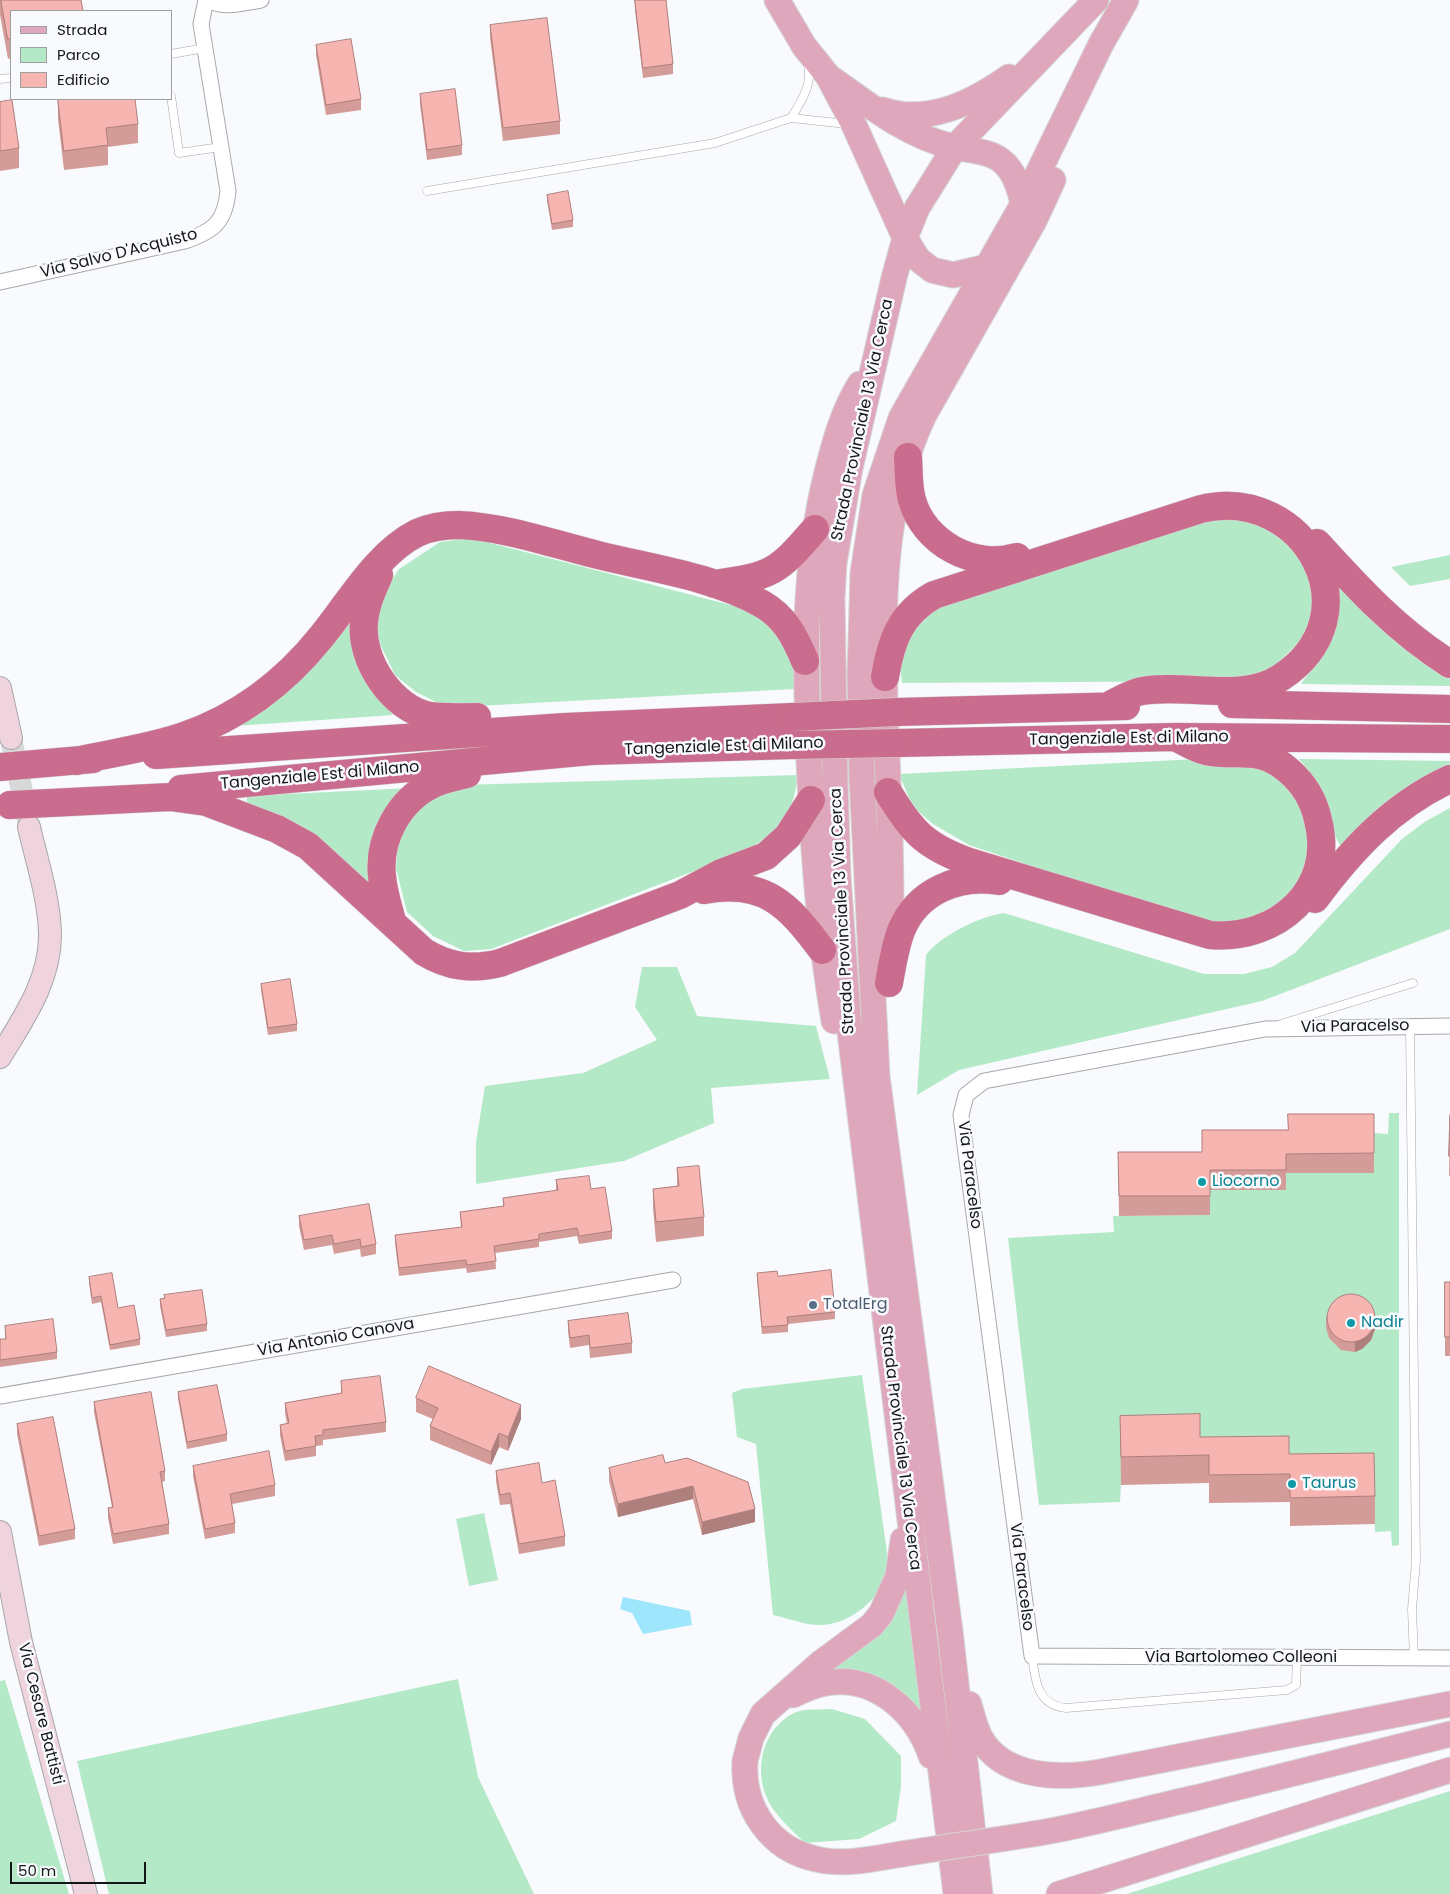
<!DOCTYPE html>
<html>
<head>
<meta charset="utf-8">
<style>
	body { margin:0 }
	#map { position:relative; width:1450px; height:1894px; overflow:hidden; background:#f8fafd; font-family:Poppins,sans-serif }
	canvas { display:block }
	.legend { position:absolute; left:10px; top:10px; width:162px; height:90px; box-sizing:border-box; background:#f8fafd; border:1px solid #9d9fa1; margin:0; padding:6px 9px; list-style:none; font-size:15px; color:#151617 }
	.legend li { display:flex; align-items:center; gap:10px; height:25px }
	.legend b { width:25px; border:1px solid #9d9fa1 }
	.scale { position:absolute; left:10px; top:1862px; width:136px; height:22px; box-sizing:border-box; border:2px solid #151617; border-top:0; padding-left:6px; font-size:15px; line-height:18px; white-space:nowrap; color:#151617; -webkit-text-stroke:4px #f8fafd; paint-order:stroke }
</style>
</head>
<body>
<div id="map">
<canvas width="1450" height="1894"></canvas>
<ul class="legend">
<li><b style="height:6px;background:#dfa7bb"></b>Strada</li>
<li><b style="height:14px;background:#b4e9c7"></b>Parco</li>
<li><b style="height:14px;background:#f7b5b2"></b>Edificio</li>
</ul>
<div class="scale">50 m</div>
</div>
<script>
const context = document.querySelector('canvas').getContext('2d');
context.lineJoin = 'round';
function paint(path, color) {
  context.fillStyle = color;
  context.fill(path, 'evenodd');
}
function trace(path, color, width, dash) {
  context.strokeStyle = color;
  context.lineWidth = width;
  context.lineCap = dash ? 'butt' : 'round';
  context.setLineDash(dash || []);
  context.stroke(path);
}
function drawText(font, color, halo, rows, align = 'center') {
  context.font = font + ' Poppins,sans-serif';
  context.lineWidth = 5;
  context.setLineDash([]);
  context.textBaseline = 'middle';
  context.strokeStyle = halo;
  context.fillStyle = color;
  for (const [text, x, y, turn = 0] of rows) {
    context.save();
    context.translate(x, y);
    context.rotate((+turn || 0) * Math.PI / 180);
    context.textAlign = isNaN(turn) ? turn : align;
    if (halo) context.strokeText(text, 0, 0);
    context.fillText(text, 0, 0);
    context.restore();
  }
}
const green = new Path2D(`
	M1213 516H1250L1300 549 1315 591 1307 635 1275 665 1243 681 902 683C901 672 899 658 901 648 908 620 938 608 961 596Z
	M471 538 746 609 775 626 792 658 795 689 458 707 436 702 416 692 395 675 380 644 375 619 386 589 399 569 440 542Z
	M1450 555V579L1410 586 1391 567Z
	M1339 584C1370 622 1406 655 1450 679V686L1301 684 1320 658 1338 605Z
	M354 620 378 696 393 715 234 726Z
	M1218 758 1254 762 1290 785 1308 815 1312 866 1274 913 1223 928 1187 918 969 845 933 824 918 811 910 800 899 774Z
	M1299 759 1450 761V767L1343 848C1333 839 1334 823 1329 811 1322 792 1313 774 1299 759Z
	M798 775C792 818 783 825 749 850L491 949 464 951 433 936 407 912 396 868 398 843 408 817 429 798 462 785Z
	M411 788C393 815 360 848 370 882L365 888 247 806V796Z
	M1450 808V929L1262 1001 959 1070 917 1095 926 955C940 936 980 916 1004 913L1204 974H1244L1272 967 1295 953 1402 839 1426 821Z
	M642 967H677L697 1016 816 1026 830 1079 711 1088 714 1123 624 1161 476 1184V1142L485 1086 583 1073 657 1040 635 1007Z
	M1389 1113H1399V1545L1392 1546 1391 1531 1375 1532 1374 1481 1289 1464 1121 1484 1120 1502 1039 1505 1008 1238 1114 1232 1113 1216 1210 1215V1190H1285L1286 1173H1374V1133L1388 1134Z
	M862 1375 890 1574C876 1600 853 1623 822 1625 807 1626 788 1618 773 1615L756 1444 737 1437 732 1393 742 1389Z
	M484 1513 498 1580 469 1586 456 1519Z
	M907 1586 923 1722 827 1676 834 1664Z
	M458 1679 478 1777 534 1894H109L77 1761Z
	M5 1680 69 1894H0V1681Z
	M832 1709 865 1719 901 1756V1787L896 1821 859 1839 805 1843C791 1829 774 1815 766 1796 754 1766 764 1728 794 1713 803 1708 821 1710 832 1709Z
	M1450 1791V1894H1127Z`);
const water = new Path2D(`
	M623 1597 690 1611 692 1625 643 1634 632 1613 620 1609Z`);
const secondaryTunnel = new Path2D(`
	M11 738 28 821`);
const lane = new Path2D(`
	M171 54 205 48
	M0 79 11 78
	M171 96 179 153 221 147
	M791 118C801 102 813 84 808 65
	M427 191 715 143 791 118 847 124
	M1281 1024 1413 983
	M1410 1026 1416 1561 1412 1609 1414 1658
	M1032 1656C1035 1680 1037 1705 1066 1708L1287 1690 1296 1685 1297 1658`);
const street = new Path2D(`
	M208 0C225 9 243 3 261 0
	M0 282 185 241C214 231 225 222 228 191L201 24 206 0
	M1450 1026 1265 1029 984 1081 966 1095 961 1115 1032 1656 1450 1658
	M0 1396 673 1280`);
const secondary = new Path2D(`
	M0 688 11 738
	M0 1057C23 1019 51 980 50 933 49 898 37 862 29 827
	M0 1532 21 1642 86 1894`);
const primary = new Path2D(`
	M777 0 804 46 828 76 854 125 905 238 918 259 932 270 953 275 987 267
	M832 79C869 105 906 135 950 146 968 151 991 150 1004 163 1015 173 1020 190 1023 204
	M883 110C928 125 972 103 1009 77
	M890 953C893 870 888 787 885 704 883 605 881 506 924 415L1034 221 1053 180
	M834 1021C819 935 813 849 809 762 805 659 802 573 827 472 835 441 843 411 860 384
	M793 1695C803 1690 815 1685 826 1683 875 1674 916 1712 931 1756
	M969 1704C972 1715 975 1727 980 1737 1003 1779 1060 1779 1100 1772L1450 1704
	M745 1761 751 1738 763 1714 822 1662 872 1625 881 1614 898 1576 903 1540
	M1195 1798 1450 1734
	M956 1894 848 1016 838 876 835 781 832 598 834 563 850 468 894 278 905 238 917 208 955 147 1096 0
	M980 1894 950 1631 877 1076 862 780 860 675 863 573 875 495 901 418 1023 204 1101 44 1126 0
	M1059 1894 1450 1770`);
const highway = new Path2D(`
	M908 457C909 471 908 486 912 500 924 543 974 570 1017 557
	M1317 543C1358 588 1397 631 1450 664
	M379 575C372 591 365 606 364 623 360 660 392 709 430 716 445 718 461 717 477 717
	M714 584C772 576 777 573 815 529
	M885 677C891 641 900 614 934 595L1201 509C1305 484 1377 616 1280 678 1242 703 1185 683 1142 691 1131 693 1118 701 1108 706
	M1232 704 1450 709
	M897 712 1126 706
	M898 743 1175 737 1450 739
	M156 755 565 727 792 717
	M76 761C111 753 150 748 184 736 239 717 286 681 322 636 349 603 377 553 417 533 430 527 445 525 459 525 506 527 553 544 598 555 650 568 715 577 762 604 785 617 795 637 805 661
	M0 767 93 759
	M181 789 591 751 793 745
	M888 792C912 832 925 846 969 862L1210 935C1277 941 1336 889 1318 820 1314 801 1304 784 1289 771 1258 744 1239 758 1206 751 1196 749 1184 741 1175 737
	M10 805 170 797 206 802 277 829 308 846 424 952C449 967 472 970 500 963L680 895 721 873 766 856 788 836 811 800
	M704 890C764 879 788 904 822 950
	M1315 899C1352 849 1393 805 1450 779
	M392 921C388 906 383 891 382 876 378 839 399 800 433 784 443 779 456 777 467 774
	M889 983C892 966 895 947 901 931 917 891 959 874 999 881`);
const primaryBridge = new Path2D(`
	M745 1761C742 1808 770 1849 816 1859 847 1867 884 1856 915 1852 960 1845 1005 1839 1050 1831 1098 1822 1146 1809 1195 1798`);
const highwayBridge = new Path2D(`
	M792 717 897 712
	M793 745 898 743`);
const wall = new Path2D(`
	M0 0H81L11 11V58L8 59 0 15Z
	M635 0 673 64V74L643 78 635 10Z
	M490 25 560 121V134L503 141 490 38Z
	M316 45 361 99V110L326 115 316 55Z
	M420 94 462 145V155L427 160 420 104Z
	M58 99 138 124V143L108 147V165L64 170 58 119Z
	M0 102 19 148V168L0 171Z
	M547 195 573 220V227L552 230 547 201Z
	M261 984 297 1024V1031L268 1035 261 990Z
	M1374 1114V1173H1286V1190H1210V1215L1119 1216 1118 1152H1202L1288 1130Z
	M1450 1115V1176H1449Z
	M677 1168 704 1217V1236L656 1242 653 1208V1189L677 1186Z
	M556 1180 591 1189 612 1231V1239L579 1244 577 1236 539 1242V1247L495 1253 496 1269 467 1273 466 1268 399 1276 395 1243V1235L461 1228 460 1212 503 1206V1198L556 1191Z
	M299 1216 376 1244V1254L361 1257 360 1249 334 1254 332 1245 304 1250 299 1226Z
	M757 1273 778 1276 835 1312V1319L788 1324V1332L762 1334 757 1280Z
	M89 1277 118 1308 140 1339V1345L110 1350 101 1302 92 1304 89 1283Z
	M1445 1282H1450V1356H1445Z
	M164 1298 207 1324V1331L166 1337 160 1306V1299Z
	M1326 1318 1375 1329 1371 1340 1362 1349 1355 1352 1341 1350 1329 1338 1326 1328Z
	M568 1321 632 1343V1353L590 1358 589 1345 570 1348 568 1331Z
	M5 1326 57 1352V1359L0 1367V1339H5Z
	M341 1381 386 1422V1432L323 1440V1445L316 1446V1456L285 1461 280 1435V1425L287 1424 285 1413V1403L341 1393Z
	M178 1392 227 1434V1441L187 1449 178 1399Z
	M416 1398 521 1419 508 1451 499 1447 491 1465 430 1440V1426L433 1419 416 1412Z
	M94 1402 165 1471V1481L162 1482 169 1524V1534L113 1544 108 1518V1508L112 1507 94 1412Z
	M1120 1416 1200 1437 1289 1454 1375 1496V1524L1290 1526V1502L1209 1503V1483L1121 1485Z
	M17 1424 75 1529V1539L39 1546 17 1434Z
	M665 1463 755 1522 702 1535 693 1499 618 1517 609 1481V1468Z
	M193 1466 275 1485V1496L232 1504 235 1523V1533L205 1539 193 1476Z
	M496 1471 542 1483 565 1536V1546L519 1554 510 1504 500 1505 496 1481Z`);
const shadedWall = new Path2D(`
	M1375 1319V1329L1371 1340 1362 1349 1355 1352V1342Z
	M521 1405V1419L508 1451V1437Z
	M499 1433V1447L491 1465V1452Z
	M693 1486V1499L618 1517V1504Z
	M755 1509V1522L702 1535V1522Z`);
const building = new Path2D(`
	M1 0H81L83 11H11V38L8 39Z
	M635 0H666L673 64 643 68Z
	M547 18 560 121 503 128 490 25Z
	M351 39 361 99 326 105 316 45Z
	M455 89 462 145 427 150 420 94Z
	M58 99H135L138 124 106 128 108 145 64 151Z
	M12 100 19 148 0 151V102Z
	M568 191 573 220 552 224 547 195Z
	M290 979 297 1024 268 1028 261 984Z
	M1288 1114H1374V1153L1286 1154V1170H1210V1196H1119L1118 1152H1202V1130H1288Z
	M1450 1115V1156H1449Z
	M699 1166 704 1217 656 1222 653 1189 679 1186 677 1168Z
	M589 1176 591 1189 605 1187 612 1231 579 1236 577 1228 539 1234V1239L494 1246 496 1261 467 1265 466 1260 399 1268 395 1235 462 1227 460 1212 504 1206 503 1198 558 1190 556 1180Z
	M369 1204 376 1244 361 1247 360 1239 334 1244 332 1235 304 1240 299 1216Z
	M831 1270 835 1312 787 1317 788 1325 762 1327 757 1273 777 1271 778 1276Z
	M112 1273 118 1308 134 1305 140 1339 110 1345 101 1296 92 1298 89 1277Z
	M1445 1282H1450V1337H1445Z
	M202 1290 207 1324 166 1330 160 1299 165 1298 164 1295Z
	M1327 1318a24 24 0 1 1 48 0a24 24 0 1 1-48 0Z
	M628 1313 632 1343 590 1348 589 1335 570 1338 568 1321Z
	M53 1319 57 1352 0 1360V1339H6L5 1326Z
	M429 1366 521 1405 508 1437 499 1433 491 1452 430 1426 438 1408 416 1398Z
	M380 1376 386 1422 323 1430V1435L315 1436 316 1446 285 1451 280 1425 289 1423 285 1403 342 1393 341 1381Z
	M217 1385 227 1434 187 1442 178 1392Z
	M151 1392 165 1471 160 1472 169 1524 113 1534 108 1508 113 1507 94 1402Z
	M1200 1414V1437L1289 1436V1454L1374 1453 1375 1496 1290 1498V1474L1209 1475V1455L1121 1457 1120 1416Z
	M53 1417 75 1529 39 1536 17 1424Z
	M269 1451 275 1485 230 1494 235 1523 205 1529 193 1466Z
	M663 1455 665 1463 687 1458 748 1482 755 1509 702 1522 693 1486 618 1504 609 1468Z
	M539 1463 542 1483 555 1480 565 1536 519 1544 510 1493 500 1495 496 1471Z`);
const markers = [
	[1202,1182,5,"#0f9aa8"],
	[813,1305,5,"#5c6f8a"],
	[1351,1323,5,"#0f9aa8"],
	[1292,1484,5,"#0f9aa8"]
];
const streetNames = [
	["Via Salvo D'Acquisto",119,254,-14],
	["Strada Provinciale 13 Via Cerca",863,420,-78],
	["Tangenziale Est di Milano",1129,739,-1],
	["Tangenziale Est di Milano",724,747,-2],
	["Tangenziale Est di Milano",320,776,-5],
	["Strada Provinciale 13 Via Cerca",843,911,-93],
	["Via Paracelso",1355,1027,-1],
	["Via Paracelso",969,1175,83],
	["Via Antonio Canova",336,1338,-10],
	["Strada Provinciale 13 Via Cerca",900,1448,83],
	["Via Paracelso",1021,1577,83],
	["Via Bartolomeo Colleoni",1241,1658],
	["Via Cesare Battisti",40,1714,76]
];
const cultureNames = [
	["Liocorno",1212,1182],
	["Nadir",1361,1323],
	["Taurus",1302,1484]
];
const serviceNames = [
	["TotalErg",823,1305]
];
paint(green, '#b4e9c7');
paint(water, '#9ee6fc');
trace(secondaryTunnel, '#d6d8da', 22, [22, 11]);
trace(lane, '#a6a8aa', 9);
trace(street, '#a6a8aa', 17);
trace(secondary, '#a6a8aa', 24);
trace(primary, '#d5d5d5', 27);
trace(highway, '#d5d5d5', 29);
trace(lane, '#fff', 8);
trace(street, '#fff', 15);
trace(secondary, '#efd3dd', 22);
trace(primary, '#dfa7bb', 25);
trace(highway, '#ca6c8d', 28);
trace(primaryBridge, '#d5d5d5', 27, []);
trace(highwayBridge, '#d5d5d5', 29, []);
trace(primaryBridge, '#dfa7bb', 25);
trace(highwayBridge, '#ca6c8d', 28);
paint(wall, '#d49c99');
paint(shadedWall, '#ad7f7d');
paint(building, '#f7b5b2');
trace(building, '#ad7f7d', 1);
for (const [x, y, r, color] of markers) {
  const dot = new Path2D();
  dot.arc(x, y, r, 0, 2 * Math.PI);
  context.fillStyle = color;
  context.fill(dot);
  trace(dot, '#f8fafd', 2);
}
drawText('16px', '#151617', '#f8fafd', streetNames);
drawText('16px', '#0d838f', '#f8fafd', cultureNames, 'left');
drawText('16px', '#4e5e75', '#f8fafd', serviceNames, 'left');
</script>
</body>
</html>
